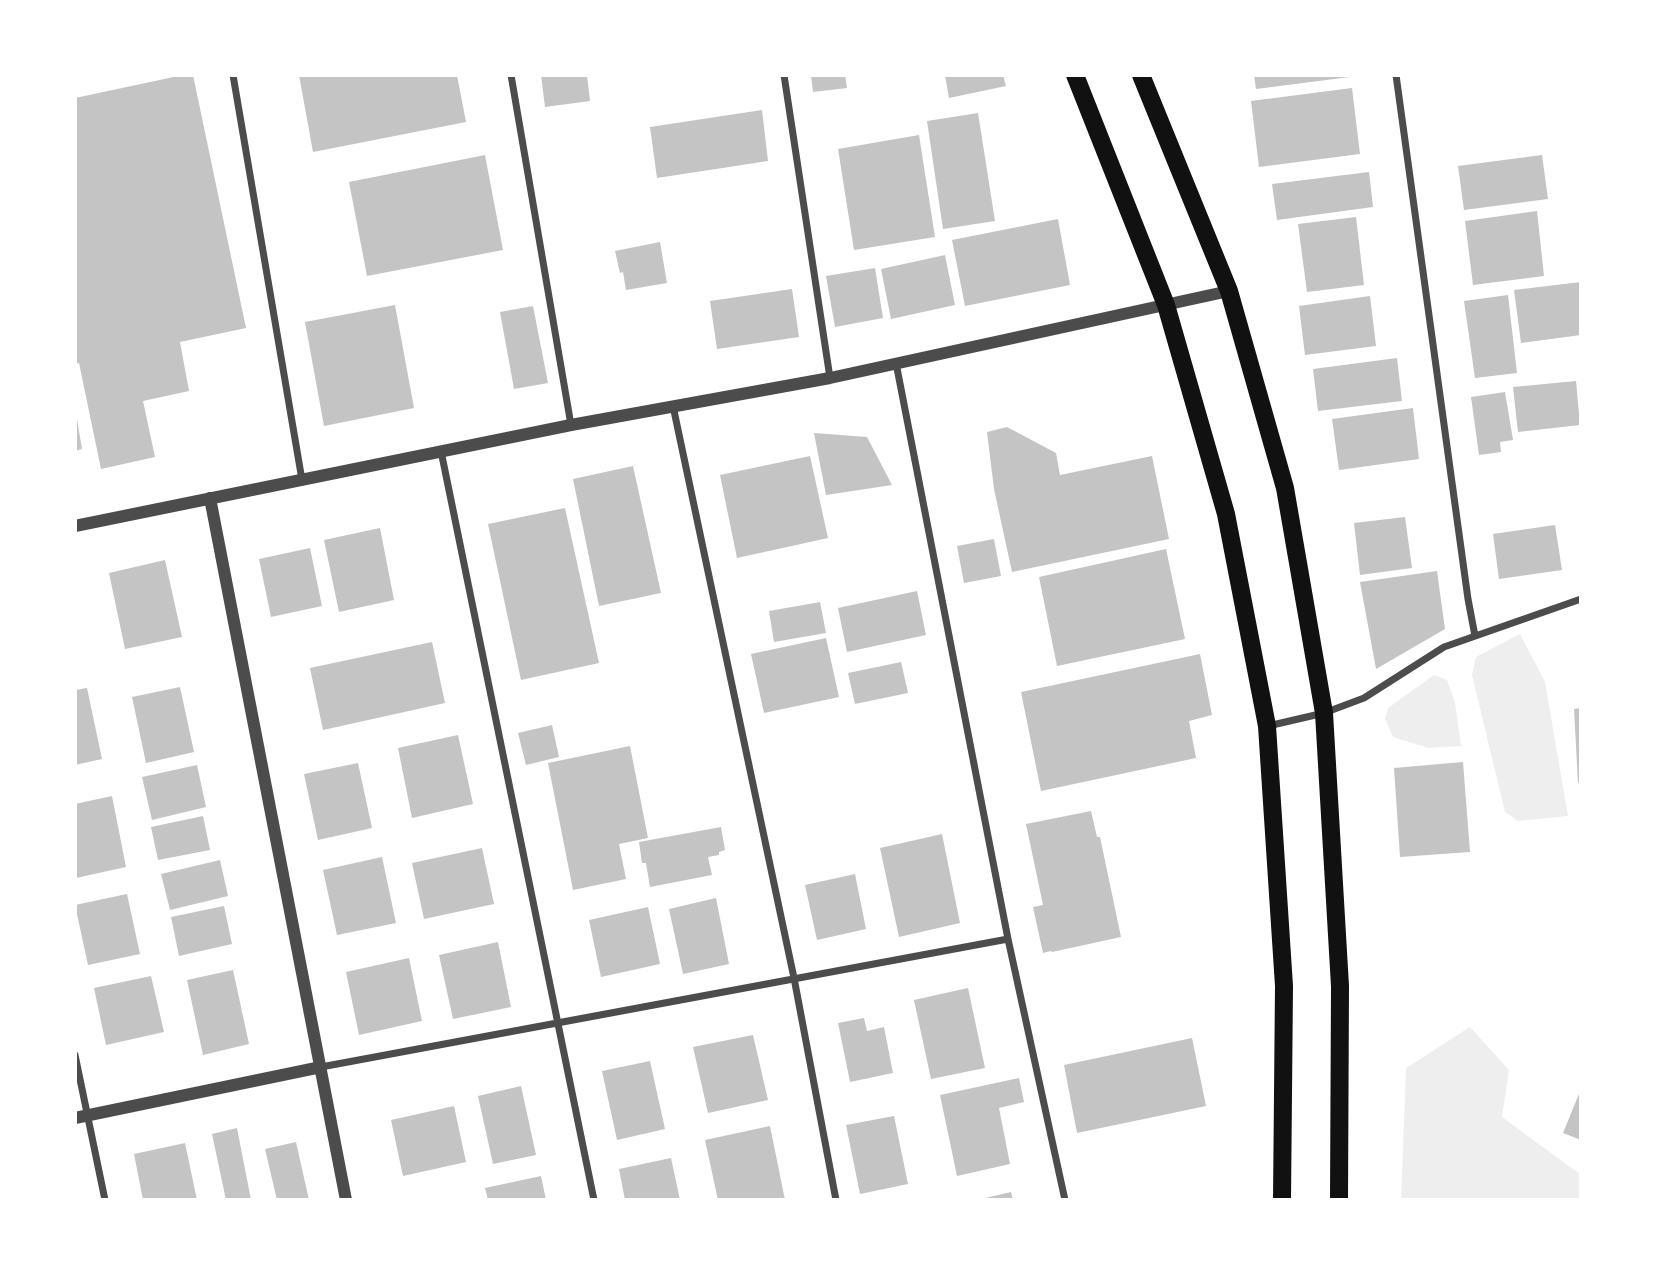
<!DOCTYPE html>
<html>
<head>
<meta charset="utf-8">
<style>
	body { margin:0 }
	#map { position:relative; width:1656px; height:1275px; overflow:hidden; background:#fff; font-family:"Nunito Sans",sans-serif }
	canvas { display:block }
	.frame { position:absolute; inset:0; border:77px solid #fff; pointer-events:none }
</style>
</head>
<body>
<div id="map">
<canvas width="1656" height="1275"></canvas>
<div class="frame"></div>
</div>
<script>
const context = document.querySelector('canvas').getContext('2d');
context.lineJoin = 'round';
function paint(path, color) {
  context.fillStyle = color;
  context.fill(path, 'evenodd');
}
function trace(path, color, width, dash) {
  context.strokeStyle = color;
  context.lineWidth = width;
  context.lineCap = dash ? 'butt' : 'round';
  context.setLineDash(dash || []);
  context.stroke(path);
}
const green = new Path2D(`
	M1520 634 1545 682 1568 816 1518 821 1505 812 1472 675 1476 657Z
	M1434 675 1447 680 1455 702 1461 746 1428 748 1393 737 1385 719 1388 708Z
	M1470 1027 1509 1070 1502 1117 1581 1175V1200H1401L1406 1068Z`);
const building = new Path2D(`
	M183 75H193L246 328 180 342 189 391 143 401 155 457 101 469 79 363 75 364V98Z
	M299 75H457L466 122 313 152Z
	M541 75H587L590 101 545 107Z
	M811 75H845L847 88 813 92Z
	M945 75H1003L1006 86 949 98Z
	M1254 75H1350V77L1256 89Z
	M1352 88 1360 154 1259 167 1251 101Z
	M762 110 768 161 657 178 650 127Z
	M978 113 995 221 943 229 927 121Z
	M919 135 935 237 854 250 838 149Z
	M485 155 503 250 367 276 349 182Z
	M1542 155 1548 199 1464 210 1458 166Z
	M1369 172 1373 207 1277 220 1272 184Z
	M1537 211 1544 276 1473 285 1465 221Z
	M1356 217 1364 285 1307 292 1298 224Z
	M1058 219 1070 285 965 306 952 240Z
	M660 242 667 283 626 290 623 272 620 273 615 251Z
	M945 255 955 305 891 319 881 269Z
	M875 268 883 318 835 327 826 276Z
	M1581 282V335L1521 343 1514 290Z
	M792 289 799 337 717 349 710 301Z
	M1508 295 1517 373 1475 378 1464 301Z
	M1370 296 1376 346 1305 355 1299 306Z
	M395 305 414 408 324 426 305 322Z
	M533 306 548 383 514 389 500 312Z
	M1397 358 1402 401 1318 411 1313 369Z
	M1576 381 1580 425 1518 432 1513 387Z
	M1505 392 1513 440 1500 442 1501 452 1479 455 1471 397Z
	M1413 408 1419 459 1339 470 1332 419Z
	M77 419 82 449 75 451V420Z
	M1007 427 1056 453 1060 475 1152 456 1169 539 1012 572 994 489 987 432Z
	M814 433 867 437 892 485 826 495Z
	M810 456 828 538 737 558 720 475Z
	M633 466 661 593 599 606 573 479Z
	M565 508 599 663 521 680 488 524Z
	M1405 517 1412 568 1360 575 1354 523Z
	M1555 525 1562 570 1499 579 1493 534Z
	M380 528 394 600 339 612 324 540Z
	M994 539 1001 576 964 583 957 546Z
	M310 548 322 606 271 617 259 559Z
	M1166 549 1185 639 1057 666 1039 577Z
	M165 560 182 637 125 649 109 573Z
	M1437 571 1445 629 1376 669 1360 582Z
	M917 591 926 635 847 652 838 608Z
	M820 602 826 633 774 642 769 611Z
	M826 638 839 697 764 713 751 654Z
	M432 642 445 703 323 730 310 668Z
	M1200 654 1212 715 1189 721 1196 758 1041 791 1021 692Z
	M901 662 908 693 855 704 848 673Z
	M180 687 194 752 146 763 132 697Z
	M87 688 102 759 75 765V690Z
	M1581 708V782L1578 783 1574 709Z
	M552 725 559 757 526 765 518 733Z
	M458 735 473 804 412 818 398 748Z
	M630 746 648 838 619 844 626 879 573 890 548 763Z
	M1463 762 1470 852 1400 857 1394 768Z
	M358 763 372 828 318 840 304 774Z
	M197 765 206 807 152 820 142 777Z
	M112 796 126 867 76 878 75 804Z
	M1091 811 1097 837H1100L1121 937 1052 952 1051 951 1043 953 1033 907 1043 905 1026 824Z
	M203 816 210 850 158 860 151 827Z
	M721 827 725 850 719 852V855L708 857 712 875 650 887 646 863H642L639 842Z
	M942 834 960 923 899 937 880 848Z
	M482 848 494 904 424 919 412 863Z
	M382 857 396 923 337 935 323 870Z
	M220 860 228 896 170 910 161 874Z
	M855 874 866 929 817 940 805 885Z
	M127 894 140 954 88 965 75 905Z
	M716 898 729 964 683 974 669 909Z
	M224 906 232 944 179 956 171 917Z
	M648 907 660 964 601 977 589 920Z
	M498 942 511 1007 453 1019 439 955Z
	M409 958 422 1021 359 1035 346 972Z
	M233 970 249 1044 203 1055 187 980Z
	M151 976 164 1032 106 1045 94 988Z
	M968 988 985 1068 931 1079 914 1000Z
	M864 1018 867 1031 884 1027 893 1073 850 1082 838 1023Z
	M753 1035 768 1100 708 1113 693 1047Z
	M1192 1038 1206 1106 1077 1133 1064 1065Z
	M650 1061 665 1129 617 1140 602 1071Z
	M1019 1078 1024 1102 999 1108 1010 1164 957 1176 940 1095Z
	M521 1086 536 1155 493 1164 478 1096Z
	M1581 1089V1140L1563 1133Z
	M454 1106 466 1162 403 1176 391 1120Z
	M894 1116 908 1184 860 1194 846 1125Z
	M770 1126 785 1200H718L705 1140Z
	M237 1128 251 1200H226L212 1134Z
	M296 1142 309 1200H277L265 1149Z
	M185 1143 197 1200H143L134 1154Z
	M671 1158 680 1200H625L619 1169Z
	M541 1176 546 1200H488L485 1188Z
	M1011 1192 1013 1200H981V1199Z`);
const minor = new Path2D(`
	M233 75 302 480
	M511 75 571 425
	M784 75 830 378
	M1396 75 1468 599 1475 636
	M896 363 1008 939 1065 1200
	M673 406 794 978 836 1200
	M441 451 594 1200
	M1268 726 1324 713 1364 698 1444 647 1581 599
	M75 1055 105 1200
	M321 1067 1008 939`);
const tertiary = new Path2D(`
	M210 498 346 1200
	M75 526 571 425 830 378 1229 291
	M75 1118 321 1067`);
const primary = new Path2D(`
	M1075 75 1166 305 1226 514 1267 726 1284 986 1282 1200
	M1141 75 1229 291 1285 488 1324 713 1340 986 1339 1200`);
paint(green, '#eee');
paint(building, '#c4c4c4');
trace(minor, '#4c4c4c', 7);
trace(tertiary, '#4c4c4c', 12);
trace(primary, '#111', 18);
</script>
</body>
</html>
